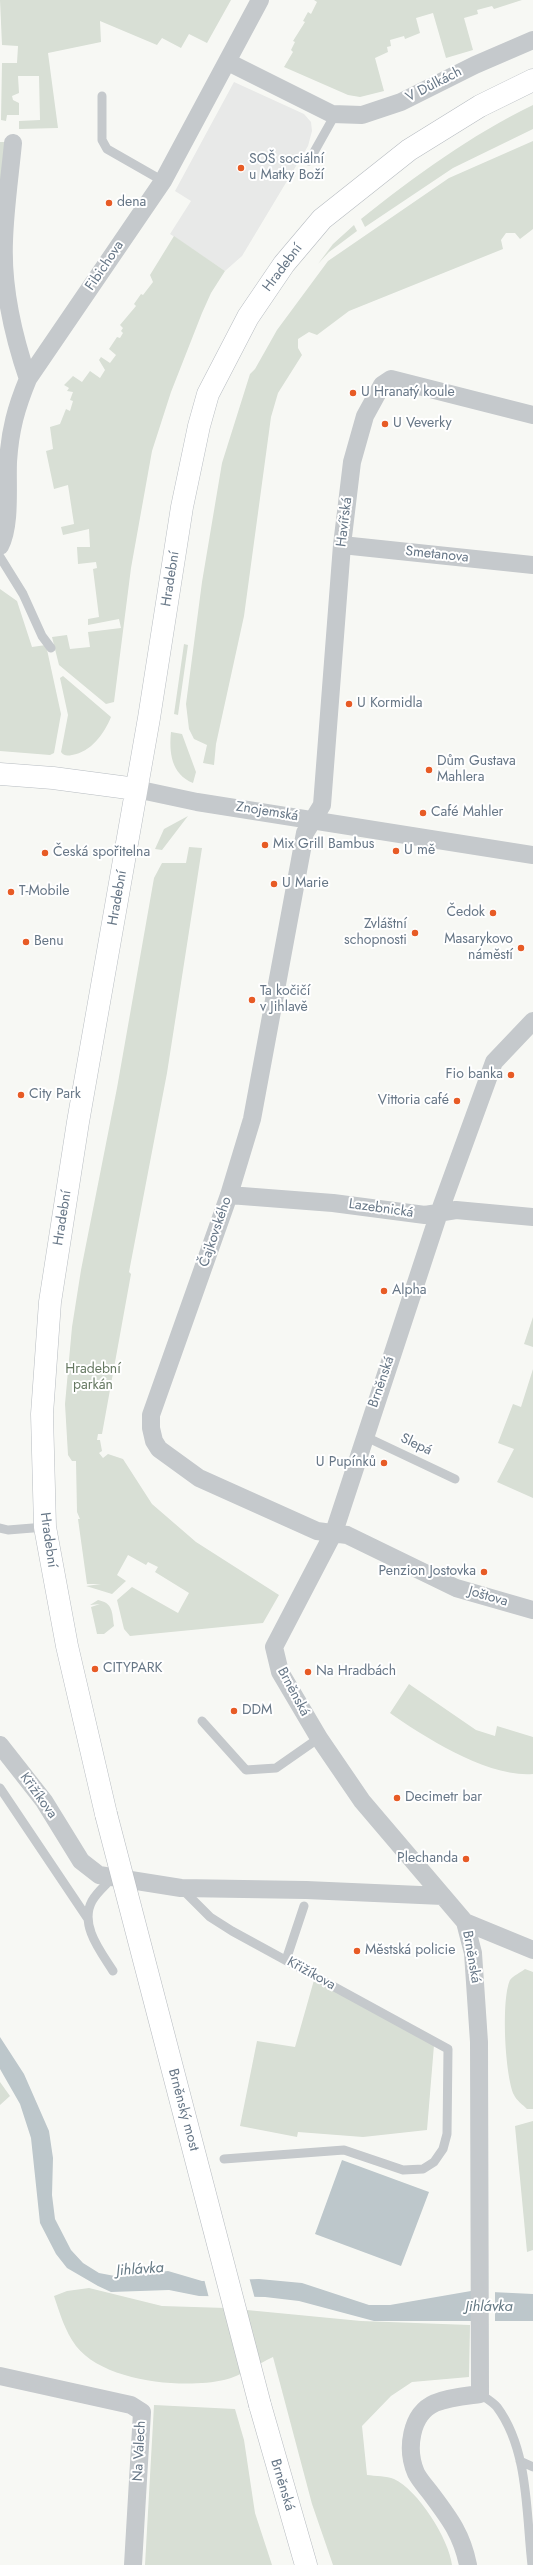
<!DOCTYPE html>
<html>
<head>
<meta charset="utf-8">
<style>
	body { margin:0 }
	canvas { display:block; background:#f7f8f4 }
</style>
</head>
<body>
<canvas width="533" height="2565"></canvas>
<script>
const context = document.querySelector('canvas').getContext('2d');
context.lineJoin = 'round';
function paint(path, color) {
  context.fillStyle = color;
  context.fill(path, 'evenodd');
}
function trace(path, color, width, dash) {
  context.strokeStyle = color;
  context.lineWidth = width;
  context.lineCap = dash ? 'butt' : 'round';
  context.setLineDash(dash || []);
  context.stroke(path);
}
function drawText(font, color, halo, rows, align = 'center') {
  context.font = font + ' Jost,sans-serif';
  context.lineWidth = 4;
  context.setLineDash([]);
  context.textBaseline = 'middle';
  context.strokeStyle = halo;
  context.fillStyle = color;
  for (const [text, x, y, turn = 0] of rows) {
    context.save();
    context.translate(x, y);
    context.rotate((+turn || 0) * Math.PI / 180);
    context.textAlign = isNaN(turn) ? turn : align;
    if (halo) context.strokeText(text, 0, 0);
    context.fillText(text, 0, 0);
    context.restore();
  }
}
const built = new Path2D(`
	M234 82 304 114 311 122 312 131 308 146 242 256 225 271 170 234 191 201 175 191Z`);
const green = new Path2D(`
	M0 0H231L207 43 189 34 181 48 162 38 157 45 100 21 101 42 48 53 58 128 19 129V121L40 120 39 76H18L19 93 12 96 13 100 19 103V115H7L6 121 1 120 2 63H17L18 46 2 45Z
	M314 0H522L494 9 492 6 477 10 478 14 464 18 473 50 446 58 433 13 416 18 420 33 405 39 404 36 390 40 391 46 387 47 388 52 375 58 384 91 360 97 348 95 284 67 293 52 291 50 295 42 293 41 305 22 303 21 308 12 311 14 317 2Z
	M533 105V129L453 168 365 227 361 219C415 176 471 135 533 105Z
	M533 141V229L520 239 515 233H506L501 240 503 249 349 311 317 335 309 332 298 339V348L302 355 278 393 271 417 244 616 216 744 214 765 203 763 207 745 194 739 189 729 186 704 202 582 222 463 250 374 255 369 277 330 328 261 449 178Z
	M0 142H6L0 217Z
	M354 225 357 231 329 252 318 264 333 244Z
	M174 236 225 271 211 293 202 313 171 392 152 451 131 568 114 702 106 704 59 665 52 637 67 635 70 649 90 647 88 632 121 628 119 619 88 625V619L99 617 93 569 97 568 96 562 78 564 77 547H90L89 529 63 535 61 527 74 524 68 485 54 489 46 451 53 449 50 427 60 424 66 409 70 411 73 401 70 400 73 392 67 391 69 388 64 385 73 376 82 382 90 371 100 378 105 370 99 360 101 357 110 363 116 355 109 349 117 337 120 338 123 333 121 331 123 328 120 325 136 306 134 304 141 294 143 295 153 282 150 275Z
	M0 589 17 601 32 647 46 645 61 714 54 753 50 755 0 751Z
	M184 644 188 645 178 715 174 714Z
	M63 676 111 717C104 734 91 752 72 755 67 756 64 756 61 752L68 715 60 678Z
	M171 732 182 734 196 772 193 783C171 774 169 752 171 732Z
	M188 816 162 850 155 849 164 829Z
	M189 847 202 848 167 1073 129 1272 131 1274 102 1434H98L97 1440H100L102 1451 99 1453 103 1458 108 1454 123 1459 152 1504 196 1542 279 1595 263 1623 130 1636 124 1629 117 1600 132 1587 178 1613 189 1593 155 1572 158 1567 148 1562 146 1565 128 1555 117 1575 126 1581 112 1594 86 1586 101 1584H87L78 1519H80L77 1512 76 1461H72L68 1455 65 1404 72 1327 81 1270 117 1088 154 878 162 863H186Z
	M533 1317V1347L524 1344Z
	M533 1369V1498L497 1482 514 1449 498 1443 513 1404 521 1407Z
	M98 1600C113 1603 112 1612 114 1626L104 1634H97L91 1607 100 1604 90 1605Z
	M409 1684 476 1730 495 1736 497 1726 533 1737V1774C489 1778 424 1737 390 1713Z
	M525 1969 533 1972V2109H527C523 2105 516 2100 514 2095 505 2075 501 2000 510 1980 513 1976 521 1972 525 1969Z
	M314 1980 434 2045 427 2130 363 2137 298 2132 297 2137 240 2126 257 2041 295 2047Z
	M0 2082 10 2096 0 2105Z
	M533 2121V2250L527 2252 515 2126Z
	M89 2288 162 2306 226 2308 361 2321 470 2325 469 2377 412 2382 391 2396 362 2426 367 2475C375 2476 387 2476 394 2479 418 2490 449 2539 452 2565H333L312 2504 273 2357C258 2364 241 2376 224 2380 183 2389 104 2382 76 2346 65 2331 60 2314 54 2296L67 2291Z
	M154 2405 235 2409 244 2440 255 2513 272 2565H145Z`);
const water = new Path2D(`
	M0 2037 24 2074 49 2131 53 2158 52 2195 55 2219 71 2250 83 2263 99 2273 120 2277 168 2271 202 2281 259 2279 302 2283 369 2305H390L471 2291 533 2294V2321H374L299 2301 265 2297 199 2296 169 2290 111 2292 98 2286 67 2268 56 2254 40 2223 31 2138 20 2104 0 2069Z
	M342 2160 429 2192 401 2266 315 2234Z`);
const pier = new Path2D(`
	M249 2277 255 2299 209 2298 204 2279Z
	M472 2289 495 2290V2325L472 2324Z`);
const lane = new Path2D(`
	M102 96V140L107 149 163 181
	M309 161 332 120V114
	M0 557 23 594 42 636 51 648
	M364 1436 455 1479
	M0 1528 8 1530 45 1527
	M202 1721 246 1770 276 1768 319 1738
	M0 1788 88 1919
	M113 1877C106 1885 97 1892 92 1901 79 1925 101 1952 113 1971
	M182 1889 210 1917 232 1931 448 2049 447 2134 443 2149 434 2162 423 2169 403 2170 344 2150 224 2159
	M286 1960 304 1906
	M480 2394C486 2398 493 2402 497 2407 529 2450 526 2514 532 2565
	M520 2461 533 2467`);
const street = new Path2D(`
	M228 62 332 114 362 115 401 102 475 65 533 40
	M13 143C10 175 5 208 4 241 2 288 13 335 28 379
	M533 415 391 379 382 385 365 416 352 462 342 545 322 805 305 833 252 1119 229 1195 151 1415V1428L154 1441 159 1449 199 1478 317 1531 347 1535 456 1588 533 1610
	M342 545 533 565
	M0 546C11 525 7 486 8 462 10 430 16 408 28 379L163 181 260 0
	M136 789 197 802 533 855
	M229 1195 333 1203 425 1215 456 1210 533 1217
	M0 1745 44 1801 81 1861 99 1875 181 1888 306 1890 443 1896
	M465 1922 533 1950
	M0 2376 131 2405 142 2412 133 2565
	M468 2565C462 2535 450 2519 432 2495 427 2488 420 2481 416 2473 406 2450 410 2414 435 2403 450 2397 465 2396 480 2394L479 2042 473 1953 465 1922 362 1801 319 1738 280 1672 274 1647 334 1532 439 1213 494 1062 533 1021`);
const secondary = new Path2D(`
	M0 774 53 778 136 789
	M106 1814 67 1646 45 1527 42 1414 50 1302 78 1122 149 718 182 507 199 426 208 394 248 317 284 264 322 219 409 150 480 106 533 80
	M260 2405 306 2565`);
const secondaryBridge = new Path2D(`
	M106 1814 260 2405`);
const markers = [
	[241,168,4,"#e75b25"],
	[109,203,4,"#e75b25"],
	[353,393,4,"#e75b25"],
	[385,424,4,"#e75b25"],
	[349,704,4,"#e75b25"],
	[429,770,4,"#e75b25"],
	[423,813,4,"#e75b25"],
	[265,845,4,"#e75b25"],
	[396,851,4,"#e75b25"],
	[45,853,4,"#e75b25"],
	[274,884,4,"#e75b25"],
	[11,892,4,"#e75b25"],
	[493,913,4,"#e75b25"],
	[415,933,4,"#e75b25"],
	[26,942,4,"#e75b25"],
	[521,948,4,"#e75b25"],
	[252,1000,4,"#e75b25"],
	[511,1075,4,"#e75b25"],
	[21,1095,4,"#e75b25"],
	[457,1101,4,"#e75b25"],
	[384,1291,4,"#e75b25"],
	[384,1463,4,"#e75b25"],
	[484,1572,4,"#e75b25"],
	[95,1669,4,"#e75b25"],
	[308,1672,4,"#e75b25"],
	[234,1711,4,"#e75b25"],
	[397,1798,4,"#e75b25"],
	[466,1859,4,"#e75b25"],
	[357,1951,4,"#e75b25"]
];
const streetNames = [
	["V Důlkách",434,85,-27],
	["Fibichova",105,266,-56],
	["Hradební",283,268,-53],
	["Havířská",345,522,-83],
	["Smetanova",437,555,6],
	["Hradební",171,579,-81],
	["Znojemská",267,812,9],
	["Hradební",118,898,-80],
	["Lazebnická",381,1209,8],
	["Hradební",63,1218,-81],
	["Čajkovského",216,1232,-71],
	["Brněnská",382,1382,-71],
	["Slepá",416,1445,25],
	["Hradební",48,1540,82],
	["Joštova",488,1597,16],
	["Brněnská",293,1692,62],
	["Křižíkova",38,1796,54],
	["Brněnská",471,1957,80],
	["Křižíkova",311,1974,29],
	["Brněnský most",183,2110,75],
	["Na Valech",140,2451,-87],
	["Brněnská",282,2485,73]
];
const poiNames = [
	["SOŠ sociální",249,160],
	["u Matky Boží",249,176],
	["dena",117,203],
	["U Hranatý koule",361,393],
	["U Veverky",393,424],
	["U Kormidla",357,704],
	["Dům Gustava",437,762],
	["Mahlera",437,778],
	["Café Mahler",431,813],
	["Mix Grill Bambus",273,845],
	["U mě",404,851],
	["Česká spořitelna",53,853],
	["U Marie",282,884],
	["T-Mobile",19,892],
	["Čedok",485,913,"right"],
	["Zvláštní",407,925,"right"],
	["schopnosti",407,941,"right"],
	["Masarykovo",513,940,"right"],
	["náměstí",513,956,"right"],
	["Benu",34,942],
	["Ta kočičí",260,992],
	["v Jihlavě",260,1008],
	["Fio banka",503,1075,"right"],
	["City Park",29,1095],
	["Vittoria café",449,1101,"right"],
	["Alpha",392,1291],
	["U Pupínků",376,1463,"right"],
	["Penzion Jostovka",476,1572,"right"],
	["CITYPARK",103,1669],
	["Na Hradbách",316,1672],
	["DDM",242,1711],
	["Decimetr bar",405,1798],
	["Plechanda",458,1859,"right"],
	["Městská policie",365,1951]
];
const parkNames = [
	["Hradební",93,1370],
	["parkán",93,1386]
];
const waterNames = [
	["Jihlávka",140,2270,-4],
	["Jihlávka",489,2307]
];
paint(built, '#e8e9e8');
paint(green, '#d8dfd5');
paint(water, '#bdc7cb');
paint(pier, '#f7f8f4');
trace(secondary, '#b7bcc1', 23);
trace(lane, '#c5c9cc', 9);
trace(street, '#c5c9cc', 18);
trace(secondary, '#fff', 22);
trace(secondaryBridge, '#b7bcc1', 23, []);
trace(secondaryBridge, '#fff', 22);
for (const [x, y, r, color] of markers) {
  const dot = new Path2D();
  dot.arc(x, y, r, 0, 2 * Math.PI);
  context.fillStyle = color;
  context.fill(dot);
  trace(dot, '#fff', 1.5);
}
drawText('14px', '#667686', '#fff', streetNames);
drawText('14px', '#667686', '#fff', poiNames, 'left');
drawText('14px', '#657861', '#fff', parkNames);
drawText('italic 15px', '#627782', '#fff', waterNames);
</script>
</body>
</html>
